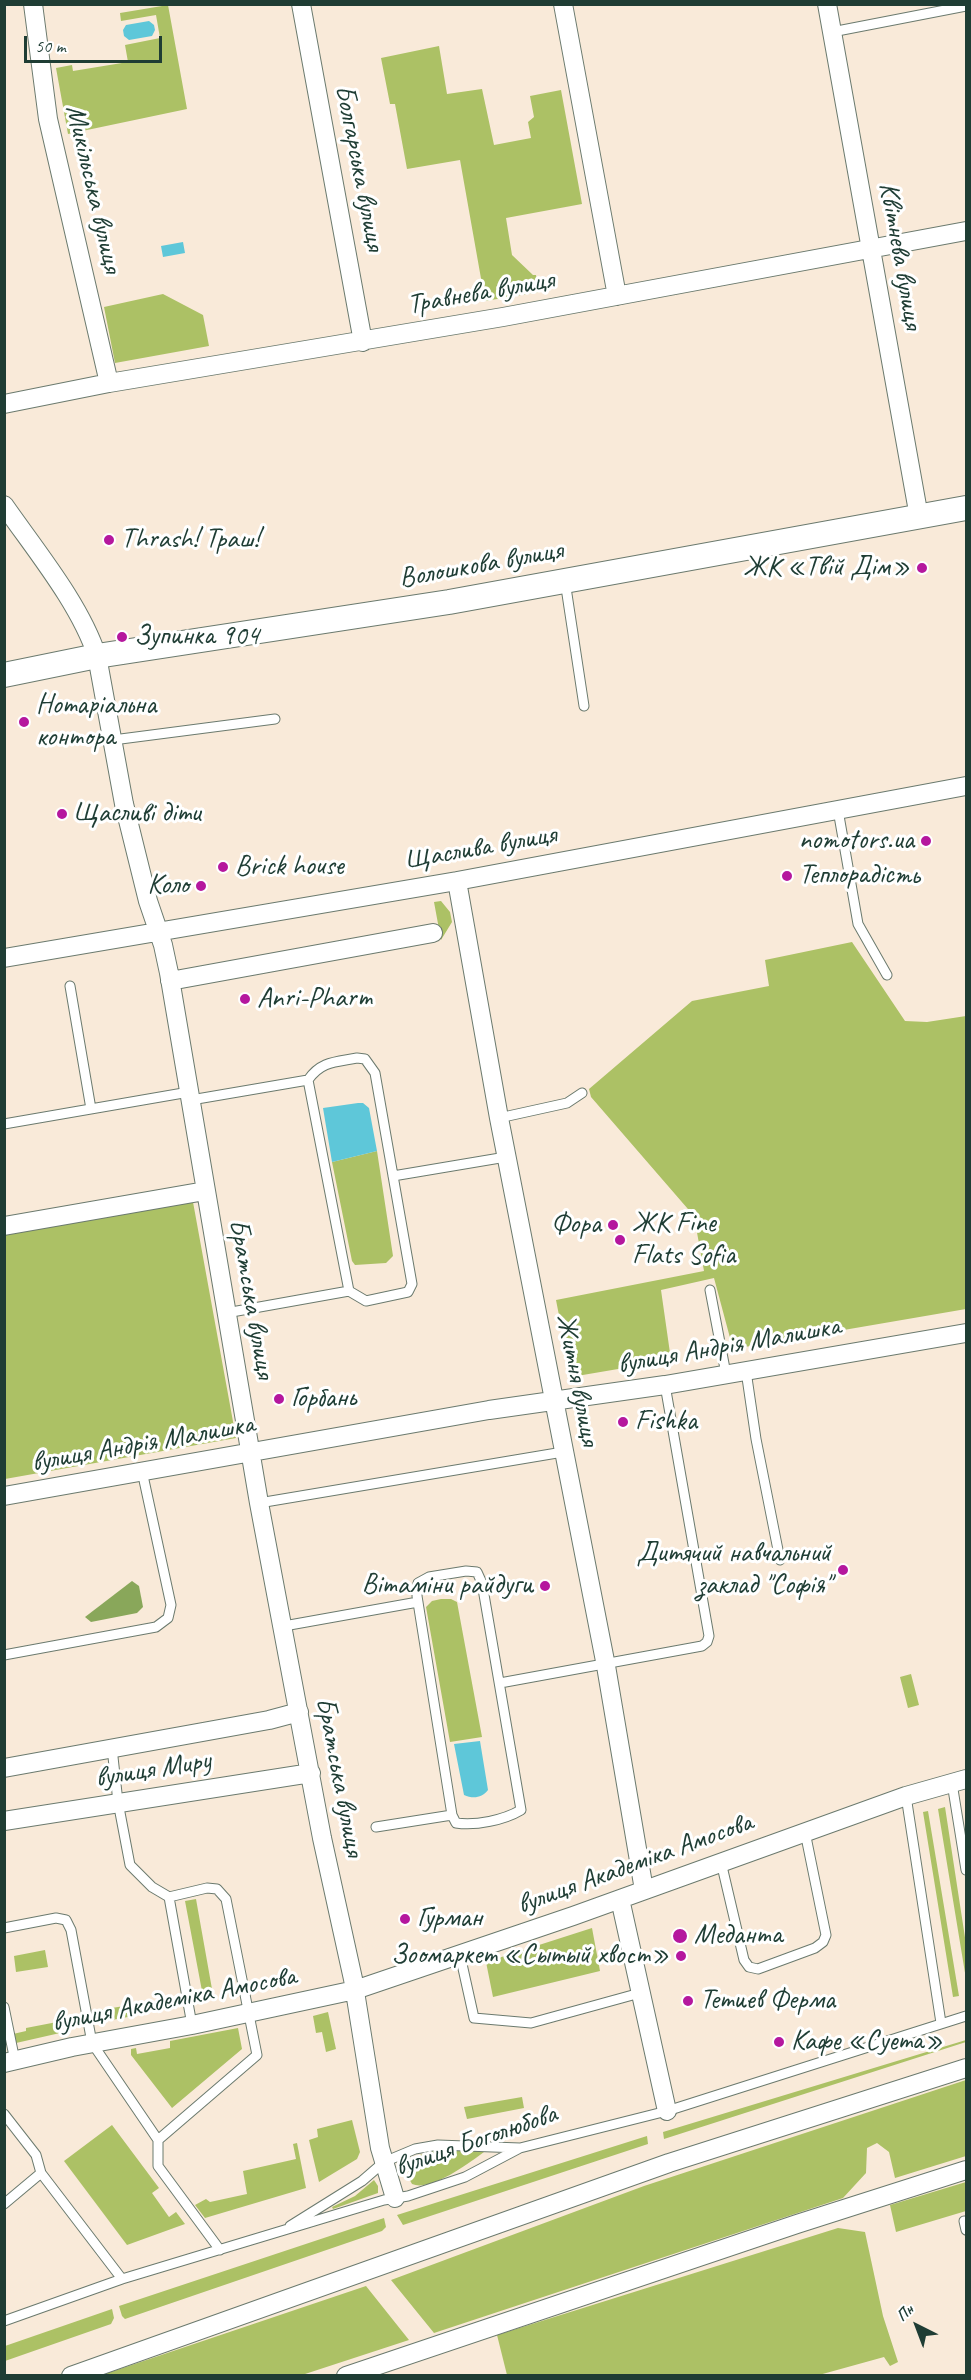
<!DOCTYPE html>
<html>
<head>
<meta charset="utf-8">
<style>
	body { margin:0 }
	#map { position:relative; width:971px; height:2380px; overflow:hidden; background:#f9ead9; font-family:Caveat,sans-serif }
	canvas { display:block }
	.frame { position:absolute; inset:0; border:6px solid #1f3d34; pointer-events:none }
	.north { position:absolute; left:887px; top:2296px; width:60px; height:60px; -webkit-text-stroke:4px #fff; paint-order:stroke; rotate:318deg; font-size:16px; font-weight:700; line-height:24px; text-align:center; color:#1f3d34 }
	.north::after { content:''; display:block; margin:auto; width:21px; height:27px; background:#1f3d34; clip-path:polygon(50% 0,100% 100%,50% 72%,0 100%) }
	.scale { position:absolute; left:24px; top:36px; width:138px; height:27px; box-sizing:border-box; border:3px solid #1f3d34; border-top:0; padding-left:8px; font-size:18px; line-height:21px; white-space:nowrap; color:#1f3d34; -webkit-text-stroke:4px #fff; paint-order:stroke }
</style>
</head>
<body>
<div id="map">
<canvas width="971" height="2380"></canvas>
<div class="frame"></div>
<div class="north">Пн</div>
<div class="scale">50 m</div>
</div>
<script>
const context = document.querySelector('canvas').getContext('2d');
context.lineJoin = 'round';
function paint(path, color) {
  context.fillStyle = color;
  context.fill(path, 'evenodd');
}
function trace(path, color, width, dash) {
  context.strokeStyle = color;
  context.lineWidth = width;
  context.lineCap = dash ? 'butt' : 'round';
  context.setLineDash(dash || []);
  context.stroke(path);
}
function drawText(font, color, halo, rows, align = 'center') {
  context.font = font + ' Caveat,sans-serif';
  context.lineWidth = 6;
  context.setLineDash([]);
  context.textBaseline = 'middle';
  context.strokeStyle = halo;
  context.fillStyle = color;
  for (const [text, x, y, turn = 0] of rows) {
    context.save();
    context.translate(x, y);
    context.rotate((+turn || 0) * Math.PI / 180);
    context.textAlign = isNaN(turn) ? turn : align;
    if (halo) context.strokeText(text, 0, 0);
    context.fillText(text, 0, 0);
    context.restore();
  }
}
const green = new Path2D(`
	M168 5 187 109 68 134 56 68 72 65 73 71 128 62 125 45 160 38 156 15 121 21 120 13Z
	M439 46 447 94 482 89 494 145 531 138 528 122 534 117 530 96 561 90 582 204 506 218 512 255 533 275H536L539 292 485 301 460 160 407 169 395 104H390L381 58Z
	M163 294 203 315 209 346 115 363 104 307Z
	M441 901 450 912 452 922 441 940 434 902Z
	M852 942 905 1021 927 1022 966 1016V1309L733 1349 714 1278 661 1290 671 1360 571 1377 556 1300 704 1271 694 1216 591 1097 589 1089 692 1001 769 986 765 960Z
	M377 1151 393 1256 386 1263 355 1265 352 1261 332 1162Z
	M193 1202 236 1438 5 1479V1233Z
	M441 1599H451L457 1602 482 1737 450 1742 426 1607 432 1601Z
	M911 1674 919 1705 908 1708 900 1677Z
	M945 1807 966 1944V1979L938 1809Z
	M928 1811 959 1996 953 1997 923 1812Z
	M196 1899 212 1989 202 1991 185 1901Z
	M592 1928 600 1971 493 1997 486 1962Z
	M45 1950 48 1967 16 1972 14 1956Z
	M142 2003 144 2014 101 2022 100 2010Z
	M328 2012 336 2049 326 2052 322 2032 316 2033 313 2016Z
	M57 2022 60 2033 16 2043 13 2034 26 2031V2028Z
	M238 2028 242 2049 172 2108 131 2055V2049L136 2048 137 2054 170 2048V2041Z
	M966 2040V2042L664 2139 663 2132Z
	M966 2080V2156L895 2178 889 2152 877 2143 867 2148 866 2173 843 2198 434 2333 391 2280 644 2186Z
	M522 2097 524 2108 467 2119 464 2107Z
	M352 2120 360 2152 357 2159 319 2182 309 2140 318 2137 317 2129Z
	M112 2125 159 2188 152 2193 169 2217 176 2212 185 2224 127 2245 64 2161Z
	M647 2136 648 2144 403 2225 397 2215Z
	M297 2143 306 2188 205 2218 195 2205 206 2199 210 2202 247 2194 243 2171 296 2159 293 2144Z
	M446 2147 484 2152C469 2163 431 2192 412 2184 408 2177 404 2165 410 2158Z
	M374 2180 378 2186V2193L333 2209 332 2207 355 2196Z
	M966 2182V2211L896 2232 890 2205Z
	M384 2218 386 2227 382 2231 125 2319 122 2316 119 2306Z
	M838 2228 865 2232 883 2316 898 2362 890 2366 884 2357 819 2375H507L497 2335Z
	M366 2286 409 2340 302 2375H102Z
	M112 2309 114 2318 111 2324 5 2361V2346Z`);
const forest = new Path2D(`
	M132 1581 139 1586 143 1607 137 1613 91 1622 85 1617Z`);
const water = new Path2D(`
	M149 21 154 25 155 30 152 36 129 40 124 36 123 30 126 25Z
	M183 242 185 253 163 257 161 246Z
	M358 1103H363L369 1108 377 1151 332 1162 323 1108Z
	M480 1741 488 1790C482 1798 473 1799 464 1795L454 1744Z`);
const service = new Path2D(`
	M832 32 966 6
	M565 581 584 706
	M113 740 275 719
	M838 810 858 924 887 975
	M70 986 91 1109
	M357 1058 365 1059 375 1073 412 1284 408 1292 366 1301 349 1291 308 1080C321 1061 336 1062 357 1058Z
	M191 1100 308 1080
	M499 1118 567 1103 582 1093
	M4 1124 189 1092
	M393 1176 506 1157
	M710 1290 726 1374
	M226 1313 349 1291
	M746 1371 756 1439 780 1560
	M259 1503 563 1452
	M466 1571 477 1572 482 1583 521 1810C504 1820 476 1826 456 1823L452 1815 417 1596 418 1583 429 1577Z
	M284 1626 418 1602
	M4 1655 156 1627 168 1618 171 1605 142 1471
	M500 1683 702 1646 707 1642 709 1636 665 1385
	M112 1748 118 1802 130 1865 152 1887 169 1897
	M952 1783 966 1870
	M906 1796 941 2023
	M376 1827 452 1815
	M721 1862 744 1960 749 1967 758 1969 815 1948 823 1942 826 1935 805 1832
	M4 1928 56 1918 66 1920 71 1930 92 2043 158 2140V2166L220 2250
	M460 1955 474 2018 531 2023 640 1993
	M4 2007 15 2061
	M4 2114 36 2155 41 2173 122 2279
	M158 2140 257 2055 226 1899 217 1889 207 1888 169 1897 192 2025
	M4 2204 41 2173
	M966 2221H964L966 2230
	M290 2226 362 2181 384 2162 415 2149 438 2145 520 2148
	M4 2321 122 2279 384 2200 408 2196 465 2177 520 2148 667 2111 966 2016`);
const minor = new Path2D(`
	M33 4 48 119 109 383
	M301 4 363 342
	M563 4 617 296
	M827 4 919 517
	M4 404 109 383 503 317 966 231
	M4 505C36 551 80 604 97 656L124 804 148 901 163 945 169 973 259 1503 322 1838 353 1979 380 2148 395 2198
	M457 881 499 1118 606 1666 644 1890
	M4 958 457 881 966 786
	M170 981 433 933
	M4 1226 205 1191
	M4 1496 489 1410 665 1385 966 1333
	M4 1768 269 1720 299 1712
	M4 1821 311 1773
	M620 1899 667 2111
	M4 2063 72 2047 192 2025 355 1990 573 1916 906 1796 966 1779
	M71 2376 669 2163 966 2068
	M346 2376 797 2224 966 2170`);
const tertiary = new Path2D(`
	M4 675 97 656 449 602 966 508`);
const markers = [
	[109,540,6,"#b5179e"],
	[922,568,6,"#b5179e"],
	[122,637,6,"#b5179e"],
	[24,722,6,"#b5179e"],
	[62,814,6,"#b5179e"],
	[926,841,6,"#b5179e"],
	[223,867,6,"#b5179e"],
	[787,876,6,"#b5179e"],
	[201,886,6,"#b5179e"],
	[245,999,6,"#b5179e"],
	[613,1225,6,"#b5179e"],
	[620,1240,6,"#b5179e"],
	[279,1399,6,"#b5179e"],
	[623,1422,6,"#b5179e"],
	[843,1570,6,"#b5179e"],
	[545,1586,6,"#b5179e"],
	[405,1919,6,"#b5179e"],
	[680,1936,8,"#b5179e"],
	[681,1956,6,"#b5179e"],
	[688,2001,6,"#b5179e"],
	[779,2042,6,"#b5179e"]
];
const streetNames = [
	["Болгарська вулиця",359,168,79],
	["Микільська вулиця",93,189,77],
	["Квітнева вулиця",900,256,80],
	["Травнева вулиця",481,293,-10],
	["Волошкова вулиця",481,565,-10],
	["Щаслива вулиця",481,848,-10],
	["Братська вулиця",251,1299,80],
	["вулиця Андрія Малишка",729,1346,-10],
	["Житня вулиця",577,1380,79],
	["вулиця Андрія Малишка",143,1444,-10],
	["вулиця Миру",153,1770,-9],
	["Братська вулиця",339,1777,79],
	["вулиця Академіка Амосова",635,1864,-20],
	["вулиця Академіка Амосова",174,2000,-11],
	["вулиця Боголюбова",476,2141,-19]
];
const poiNames = [
	["Thrash! Траш!",121,540],
	["ЖК «Твій Дім»",910,568,"right"],
	["Зупинка 904",134,637],
	["Нотаріальна",36,706],
	["контора",36,738],
	["Щасливі діти",74,814],
	["nomotors.ua",914,841,"right"],
	["Brick house",235,867],
	["Теплорадість",799,876],
	["Коло",189,886,"right"],
	["Anri-Pharm",257,999],
	["ЖК Fine",632,1224],
	["Flats Sofia",632,1256],
	["Фора",601,1225,"right"],
	["Горбань",291,1399],
	["Fishka",635,1422],
	["Дитячий навчальний",831,1554,"right"],
	["заклад \"Софія\"",831,1586,"right"],
	["Вітаміни райдуги",533,1586,"right"],
	["Гурман",417,1919],
	["Меданта",694,1936],
	["Зоомаркет «Сытый хвост»",669,1956,"right"],
	["Тетиев Ферма",700,2001],
	["Кафе «Суета»",791,2042]
];
paint(green, '#acc165');
paint(forest, '#89a75a');
paint(water, '#5ec7d9');
trace(service, '#6b7a6e', 11);
trace(minor, '#6b7a6e', 20);
trace(tertiary, '#6b7a6e', 26);
trace(service, '#fff', 9);
trace(minor, '#fff', 18);
trace(tertiary, '#fff', 24);
for (const [x, y, r, color] of markers) {
  const dot = new Path2D();
  dot.arc(x, y, r, 0, 2 * Math.PI);
  context.fillStyle = color;
  context.fill(dot);
  trace(dot, '#fff', 2);
}
drawText('28px', '#1f3d34', '#fff', streetNames);
drawText('28px', '#1f3d34', '#fff', poiNames, 'left');
</script>
</body>
</html>
